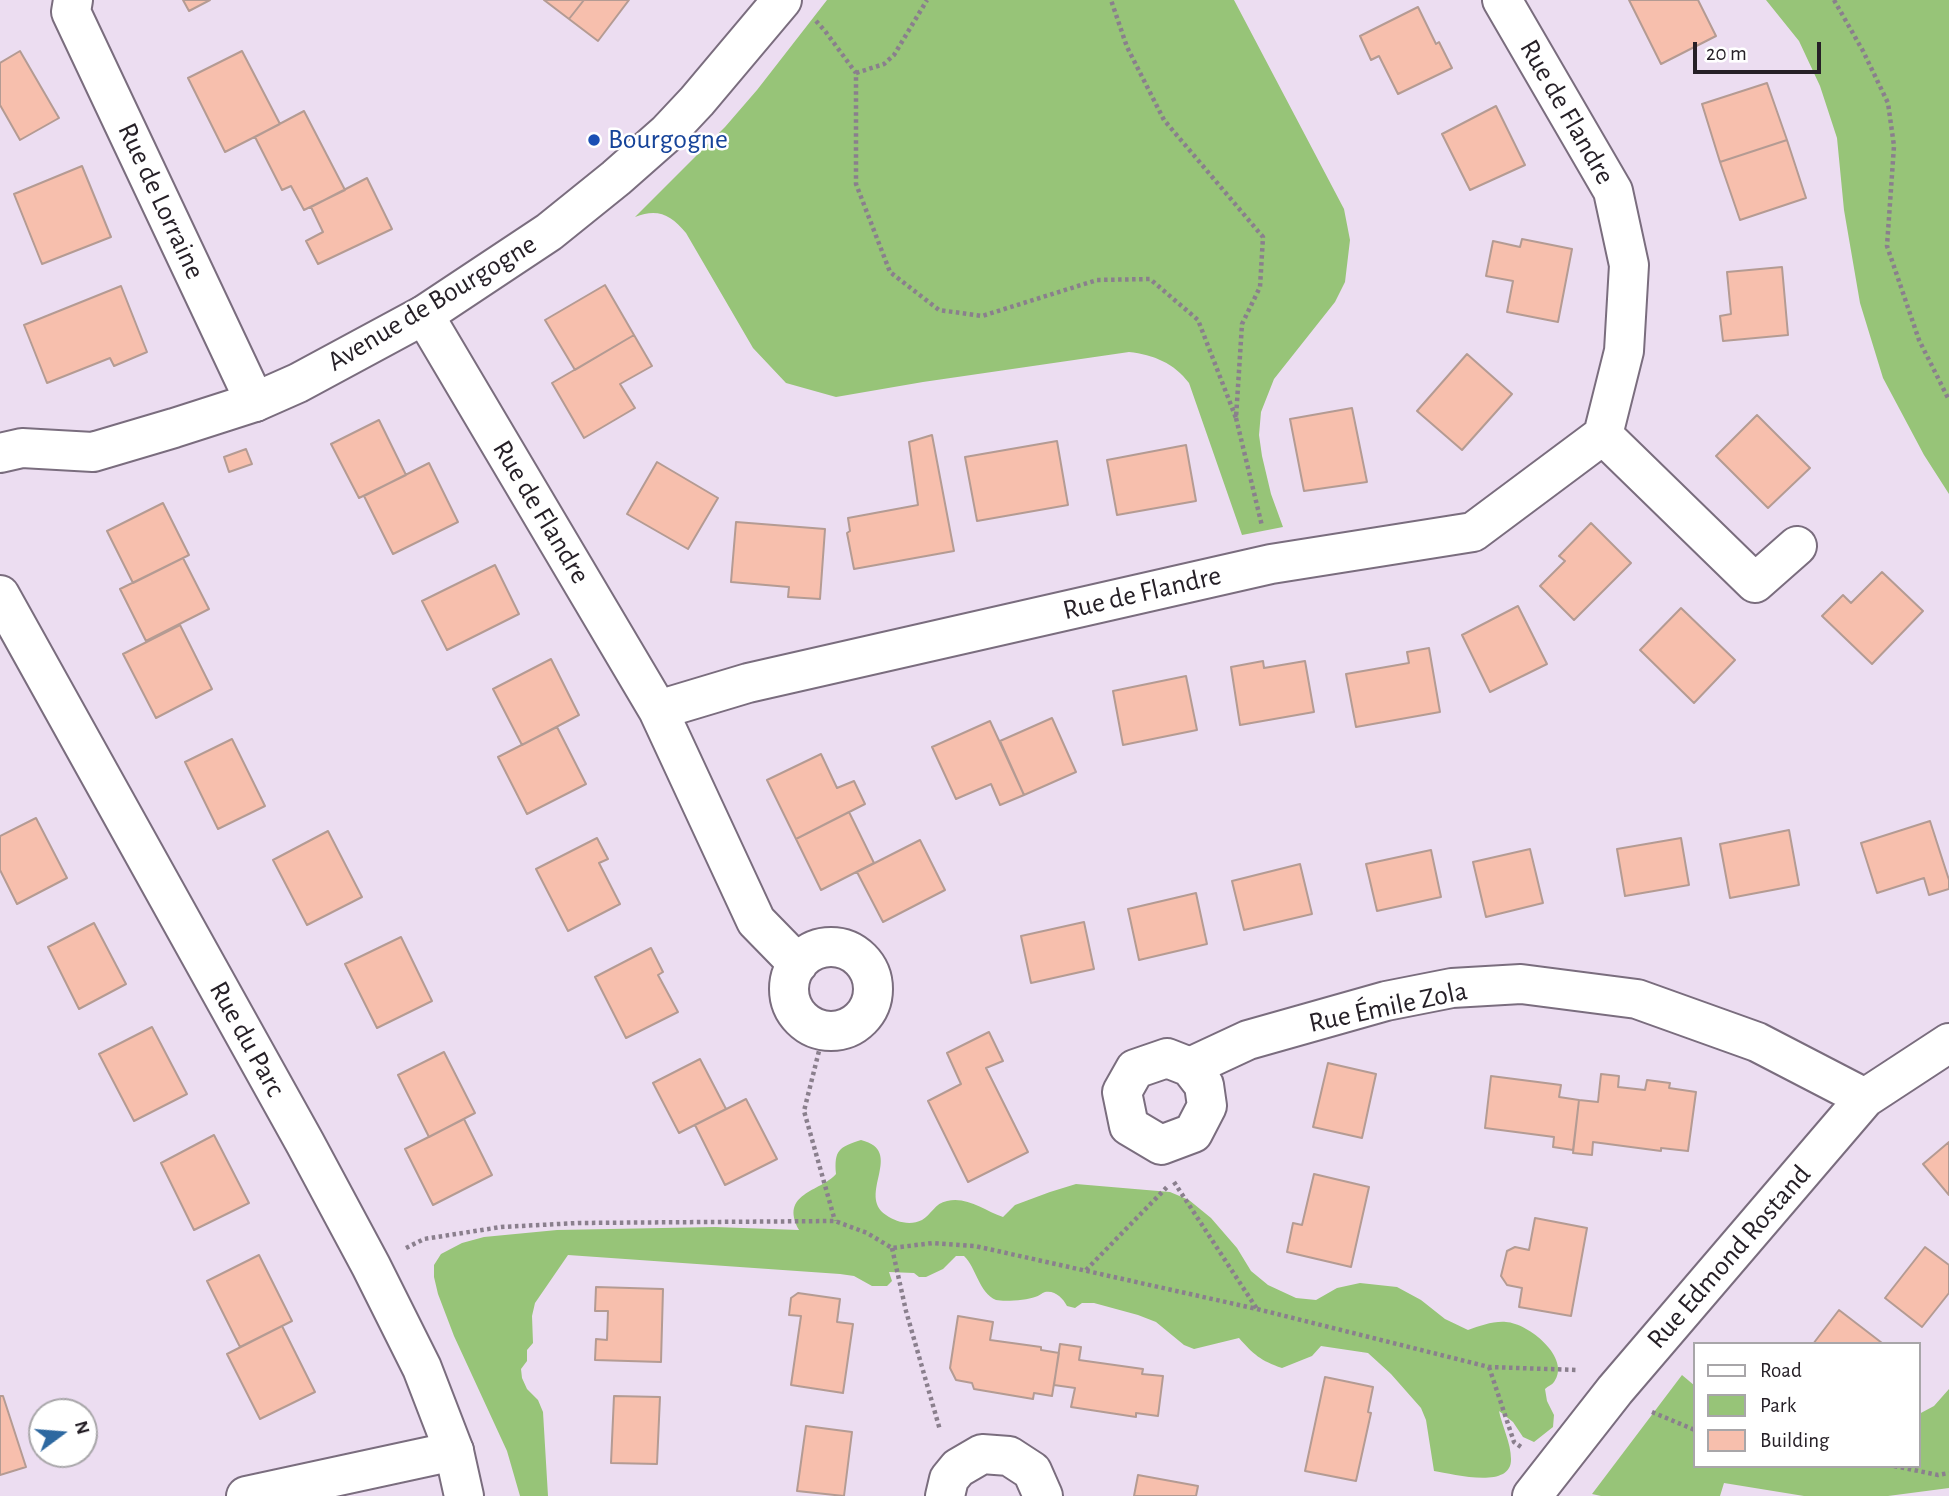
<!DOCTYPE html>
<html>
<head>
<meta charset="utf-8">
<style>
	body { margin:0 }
	#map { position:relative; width:1949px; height:1496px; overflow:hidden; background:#ecddf1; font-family:"Alegreya Sans",sans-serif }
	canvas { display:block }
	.legend { position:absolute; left:1693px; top:1342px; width:228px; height:126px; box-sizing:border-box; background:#fff; border:2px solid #a8a6a9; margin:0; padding:9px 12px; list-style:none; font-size:21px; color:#262027 }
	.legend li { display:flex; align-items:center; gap:14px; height:35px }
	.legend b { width:35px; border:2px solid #a8a6a9 }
	.north { position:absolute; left:28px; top:1398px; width:70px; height:70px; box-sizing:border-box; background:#fff; border:2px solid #a8a6a9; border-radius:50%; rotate:74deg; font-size:19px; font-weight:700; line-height:28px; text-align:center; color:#262027 }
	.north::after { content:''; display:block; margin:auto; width:24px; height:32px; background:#2d68a0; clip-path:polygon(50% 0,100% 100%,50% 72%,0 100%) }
	.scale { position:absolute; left:1693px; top:42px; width:128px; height:32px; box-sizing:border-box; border:4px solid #262027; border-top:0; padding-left:9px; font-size:21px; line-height:24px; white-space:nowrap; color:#262027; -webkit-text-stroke:5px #fff; paint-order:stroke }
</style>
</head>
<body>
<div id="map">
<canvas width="1949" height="1496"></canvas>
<ul class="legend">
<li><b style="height:9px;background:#fff"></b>Road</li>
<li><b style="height:19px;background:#97c478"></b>Park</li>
<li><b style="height:19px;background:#f7bfad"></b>Building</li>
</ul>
<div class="north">N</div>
<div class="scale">20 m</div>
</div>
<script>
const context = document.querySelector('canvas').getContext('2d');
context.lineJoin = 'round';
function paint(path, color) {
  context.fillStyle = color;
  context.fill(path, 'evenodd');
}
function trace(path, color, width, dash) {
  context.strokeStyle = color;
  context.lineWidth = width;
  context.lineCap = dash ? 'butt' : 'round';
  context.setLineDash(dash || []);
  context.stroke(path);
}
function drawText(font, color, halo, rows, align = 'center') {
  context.font = font + ' "Alegreya Sans",sans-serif';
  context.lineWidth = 5;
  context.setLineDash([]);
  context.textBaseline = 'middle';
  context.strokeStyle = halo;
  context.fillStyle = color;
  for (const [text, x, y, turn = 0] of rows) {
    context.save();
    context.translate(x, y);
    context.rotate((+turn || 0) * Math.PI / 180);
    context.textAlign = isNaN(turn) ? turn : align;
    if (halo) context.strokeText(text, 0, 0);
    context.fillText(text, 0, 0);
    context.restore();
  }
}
const green = new Path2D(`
	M827 0H1234L1344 209 1350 240 1345 282 1335 302 1274 379 1261 412 1259 435 1262 456 1271 494 1283 527 1242 535 1189 383C1174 363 1154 355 1129 352L923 382 836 397 786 383 753 348 686 233C671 215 658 208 635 217L725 127 757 90Z
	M1766 0H1949V494L1924 455 1883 378 1860 303 1844 210 1837 138 1820 86 1799 41Z
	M861 1140C906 1151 856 1195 886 1215 896 1222 910 1226 922 1220 931 1215 935 1203 947 1201 967 1196 985 1211 1003 1217L1015 1205 1050 1192 1076 1184 1170 1192 1189 1200 1211 1218 1237 1248 1251 1271 1268 1285 1296 1298 1316 1300 1337 1288 1360 1283 1397 1287 1421 1300 1445 1319 1468 1330C1480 1326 1493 1321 1506 1322 1528 1323 1572 1358 1554 1382 1552 1385 1548 1386 1545 1389L1547 1401 1554 1415 1553 1427 1534 1442 1523 1437 1513 1422 1499 1411C1502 1426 1511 1443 1511 1459 1512 1490 1453 1474 1434 1471L1426 1420 1421 1408 1391 1374 1368 1353 1321 1346 1312 1356 1282 1368C1261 1361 1253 1354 1239 1338L1194 1349 1184 1345 1156 1322 1138 1315 1094 1303H1082L1075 1308 1067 1306C1063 1298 1055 1290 1045 1292 1042 1293 1039 1296 1035 1297 1027 1300 1005 1302 996 1300 979 1293 976 1267 964 1256H956L943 1269 926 1277H919L914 1273 889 1272 892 1281 887 1286H872L854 1276 840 1274 568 1255 535 1303 532 1316 533 1343 527 1350V1361L521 1369 522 1378 527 1389 538 1400 543 1412 548 1496H520L507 1451 454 1336 438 1294 434 1277V1265L441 1254 462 1243 484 1237 557 1230 715 1227 799 1230C779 1193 820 1192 836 1174 834 1150 839 1147 861 1140Z
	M1682 1375 1695 1386V1466H1919V1414L1934 1406 1949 1389V1488L1888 1496H1804L1724 1483 1720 1496H1601L1592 1494Z`);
const building = new Path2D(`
	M183 0H210L189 11Z
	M544 0H584L569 19Z
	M584 0H629L598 41 569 19Z
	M1629 0H1698L1716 36 1661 64Z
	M1418 7 1436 44 1439 42 1452 68 1398 94 1379 56 1371 60 1360 36Z
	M20 51 59 118 20 140 0 105V63Z
	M242 51 280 124 225 152 188 78Z
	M1767 83 1787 140 1720 162 1702 104Z
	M1496 106 1525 165 1470 190 1442 134Z
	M304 111 345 190 304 210 291 186 282 190 255 137Z
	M1787 140 1806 198 1740 220 1720 162Z
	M82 166 111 237 42 264 14 194Z
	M367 178 392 229 318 264 306 241 323 232 311 207Z
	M1522 239 1572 249 1558 322 1507 312 1513 281 1486 276 1493 241 1520 247Z
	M1782 267 1788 335 1723 341 1720 316 1731 314 1727 272Z
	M605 285 634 335 575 370 545 320Z
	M121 286 147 352 114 366 110 358 47 383 24 325Z
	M634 335 652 366 620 384 635 408 584 438 552 383Z
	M1467 354 1512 394 1462 450 1417 411Z
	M1352 408 1367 482 1304 491 1290 419Z
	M1757 415 1810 468 1768 508 1716 456Z
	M379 420 406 475 359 498 331 444Z
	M932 435 954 551 854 569 847 533 850 531 848 518 918 505 909 442Z
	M1057 441 1068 505 977 521 965 457Z
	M1186 445 1196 501 1117 515 1107 460Z
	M246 449 252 464 229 472 224 457Z
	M657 462 718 498 688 549 627 514Z
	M429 463 458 522 393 554 364 496Z
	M163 503 189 555 133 583 107 531Z
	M736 522 825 529 820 599 788 597 789 587 731 582Z
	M1591 523 1631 563 1574 620 1540 586 1565 561 1559 556Z
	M183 558 209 609 146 641 120 589Z
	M495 565 519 614 447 650 422 601Z
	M1882 572 1923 611 1872 664 1822 616 1843 595 1851 603Z
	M1518 606 1547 664 1490 692 1462 635Z
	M1681 608 1735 660 1694 703 1640 650Z
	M180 625 212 689 156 718 123 654Z
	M1429 648 1440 712 1356 727 1346 674 1409 663 1407 652Z
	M551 659 579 715 522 745 493 689Z
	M1263 661 1264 668 1305 661 1314 712 1240 725 1231 667Z
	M1186 676 1197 730 1123 745 1113 691Z
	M1052 718 1076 772 1024 795 1000 741Z
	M990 721 1024 795 1000 805 991 784 956 799 932 747Z
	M557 727 586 784 527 814 498 757Z
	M232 739 265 806 218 829 185 762Z
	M821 754 837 788 854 781 865 804 796 839 767 780Z
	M849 812 874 863 821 890 796 839Z
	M36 818 67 878 17 904 0 870V836Z
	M1930 821 1949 880V889L1929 895 1924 878 1877 893 1861 843Z
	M1789 830 1799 885 1730 898 1720 844Z
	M328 831 362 897 307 925 273 860Z
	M597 838 608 859 599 863 620 904 568 931 536 869Z
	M1681 838 1689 885 1625 896 1617 849Z
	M920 840 945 890 883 922 857 872Z
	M1530 849 1543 903 1486 917 1473 862Z
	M1431 850 1441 897 1377 911 1366 864Z
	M1300 864 1312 914 1244 930 1232 881Z
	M1196 893 1207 944 1139 960 1128 909Z
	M1084 922 1094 969 1031 983 1021 936Z
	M94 923 126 984 79 1009 48 947Z
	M401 937 432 1001 377 1028 345 964Z
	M651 948 663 972 658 975 678 1012 626 1038 595 977Z
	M152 1027 187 1094 134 1121 99 1054Z
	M989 1032 1003 1061 986 1068 1028 1152 968 1182 928 1101 961 1084 947 1053Z
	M444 1052 475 1113 429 1137 398 1075Z
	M700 1059 726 1109 679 1133 653 1083Z
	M1328 1063 1376 1074 1362 1138 1313 1127Z
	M1601 1074 1619 1076 1618 1087 1645 1090 1647 1080 1670 1083 1669 1088 1696 1092 1688 1151 1661 1148V1151L1593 1142 1592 1155 1573 1153 1579 1100 1598 1102Z
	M1491 1076 1561 1085 1559 1097 1579 1100 1573 1150 1553 1147 1554 1137 1485 1128Z
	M746 1099 777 1159 725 1185 695 1125Z
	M464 1119 492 1175 433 1205 405 1149Z
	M214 1135 249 1203 194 1230 161 1163Z
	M1949 1142V1195L1923 1164Z
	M1314 1174 1369 1187 1351 1267 1287 1252 1293 1223 1302 1225Z
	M1535 1218 1587 1228 1571 1316 1519 1307 1522 1288 1507 1285 1501 1276 1507 1251 1515 1247 1529 1250Z
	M1925 1247 1949 1265V1293L1922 1327 1885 1298Z
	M259 1255 292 1321 240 1347 207 1281Z
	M596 1287 663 1289 661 1362 595 1360 596 1339 607 1340 608 1311H595Z
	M798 1293 840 1299 837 1322 853 1324 843 1393 791 1385 801 1316 789 1315 791 1298Z
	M1839 1310 1882 1343V1344H1813Z
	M958 1316 993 1322 990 1340 1041 1347V1350L1059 1353 1052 1396 1034 1393 1033 1399 974 1389 972 1383 956 1380 950 1368Z
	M282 1326 315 1392 260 1419 227 1354Z
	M1060 1344 1081 1347 1079 1360 1143 1369 1142 1374 1163 1376 1158 1416 1136 1413V1417L1071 1407 1075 1388 1054 1385Z
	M1325 1377 1373 1387 1368 1412 1371 1413 1356 1481 1305 1471Z
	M0 1396H3L26 1467 0 1475Z
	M614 1396 660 1397 657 1464 611 1463Z
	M806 1426 852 1432 844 1496 797 1491Z
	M1138 1475 1198 1486 1196 1496H1134Z`);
const path = new Path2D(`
	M1834 0 1863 51 1888 103 1894 146 1887 246 1919 340 1949 400
	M816 21 825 31 856 73V184L890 272 939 310 982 316 1097 280 1150 279 1198 320 1236 418 1242 324 1260 287 1263 237 1164 120 1127 47 1111 0
	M856 73 884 64 894 55 927 0
	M1236 418 1262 526
	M824 1031 804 1111 835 1221
	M1174 1182 1257 1309
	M406 1248 424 1239 501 1227 578 1223 835 1221 867 1233 892 1248 933 1243 975 1246 1257 1309 1489 1367 1577 1370
	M892 1248 906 1311 940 1430
	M1086 1270 1168 1186
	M1489 1367 1514 1442 1521 1447
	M1652 1412 1695 1430
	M1894 1466 1938 1475 1949 1473`);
const minor = new Path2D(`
	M73 0 71 12 255 402
	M424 315 658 710 756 921 798 964
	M1603 435 1755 583 1797 546
	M658 710 748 683 1271 564 1473 532 1603 435 1624 351 1629 265 1613 191 1502 0
	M789 989a42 42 0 1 1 84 0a42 42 0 1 1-84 0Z
	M1167 1058 1190 1067 1204 1085 1207 1106 1193 1133 1161 1145 1129 1126 1122 1092 1135 1069Z
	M1190 1067 1248 1040 1386 1001 1452 988 1521 984 1637 999 1757 1042 1865 1098
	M246 1496 454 1451
	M945 1496 949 1479 958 1468 982 1454 1009 1456 1032 1471 1043 1496
	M1532 1496 1615 1390 1865 1098 1949 1043`);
const tertiary = new Path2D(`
	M0 453 22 448 93 452 174 428 255 402 298 383 424 315 549 232 616 178 667 133 697 101 782 0
	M0 595 305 1143 371 1266 422 1368 454 1451 464 1496`);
const markers = [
	[594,140,7,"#1a4fb4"]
];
const streetNames = [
	["Rue de Flandre",1567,112,60],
	["Rue de Lorraine",161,201,65],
	["Avenue de Bourgogne",432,303,-31],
	["Rue de Flandre",541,512,59],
	["Rue de Flandre",1142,593,-13],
	["Rue Émile Zola",1388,1007,-12],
	["Rue du Parc",247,1039,61],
	["Rue Edmond Rostand",1729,1257,-49]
];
const transitNames = [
	["Bourgogne",608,140]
];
paint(green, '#97c478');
paint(building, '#f7bfad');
trace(building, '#b49b93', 2);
trace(minor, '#7a6d7e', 42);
trace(tertiary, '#7a6d7e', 42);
trace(path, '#8a7f8d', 4.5, [3.5, 3.5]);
trace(minor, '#fff', 38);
trace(tertiary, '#fff', 38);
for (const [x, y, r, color] of markers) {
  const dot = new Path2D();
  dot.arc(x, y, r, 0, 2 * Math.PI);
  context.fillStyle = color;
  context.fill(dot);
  trace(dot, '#fff', 2.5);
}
drawText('28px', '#262027', '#fff', streetNames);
drawText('28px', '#164399', '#fff', transitNames, 'left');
</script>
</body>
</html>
